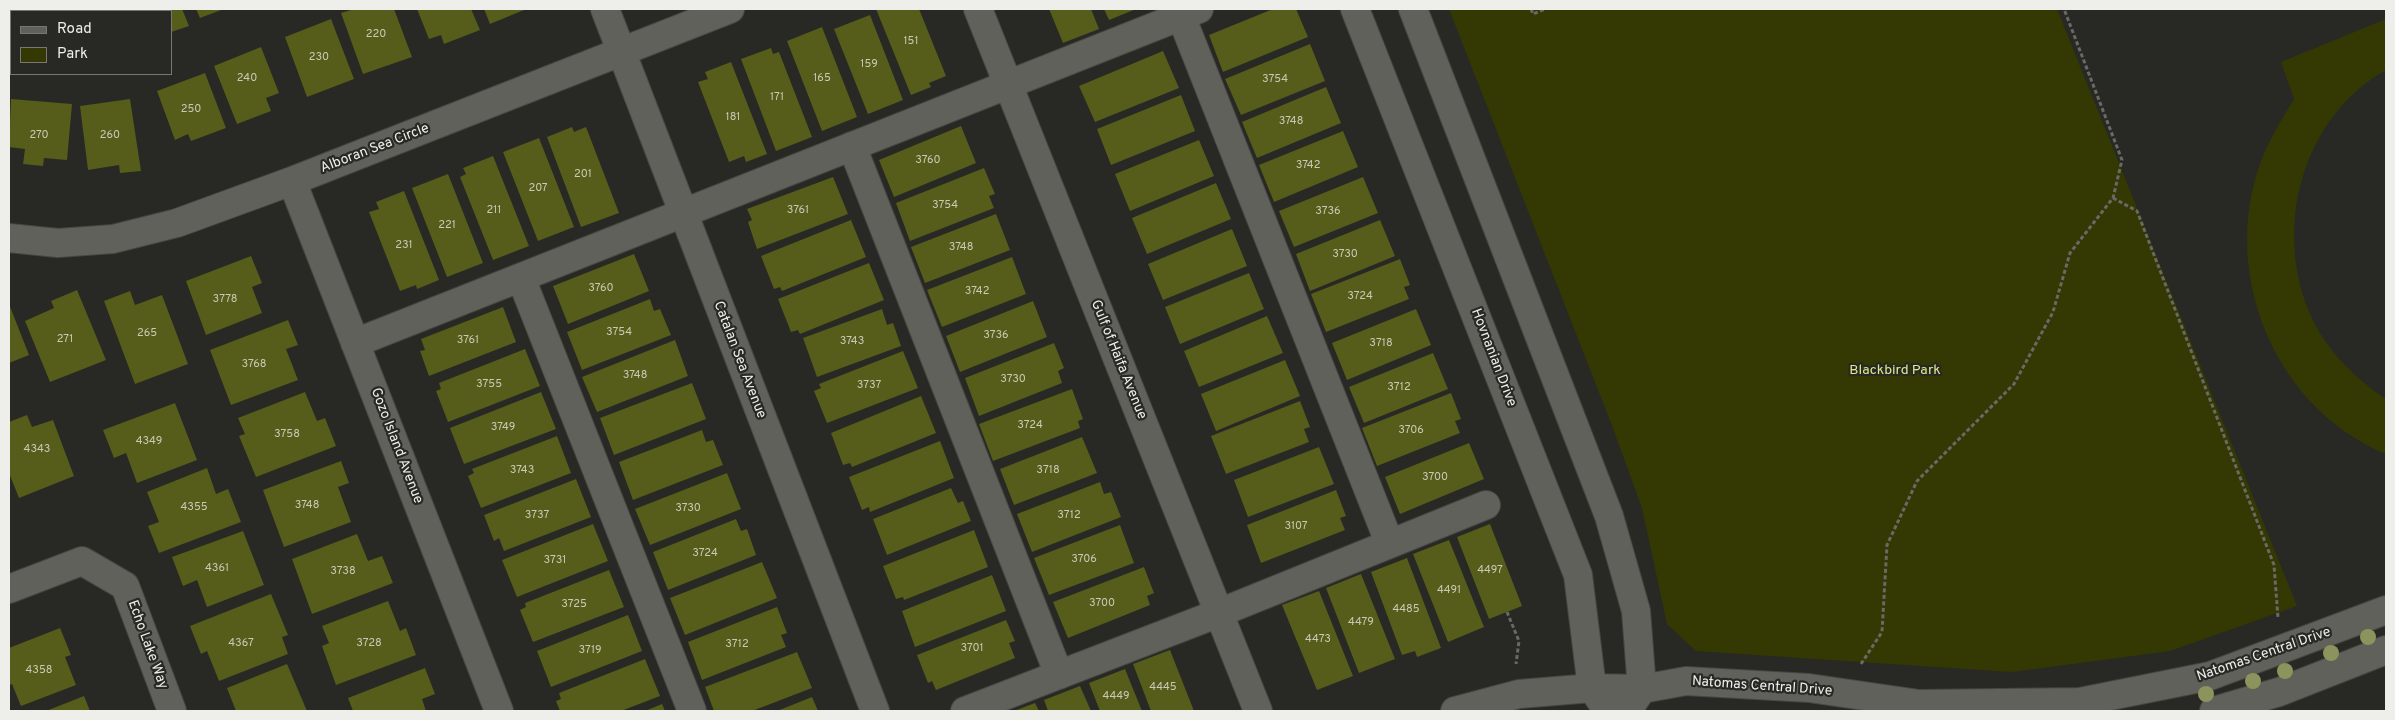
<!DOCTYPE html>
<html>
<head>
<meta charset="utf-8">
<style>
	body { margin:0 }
	#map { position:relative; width:2395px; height:720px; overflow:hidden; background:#282924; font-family:Overpass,sans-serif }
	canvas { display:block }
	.frame { position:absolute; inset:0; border:10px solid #eeeeeb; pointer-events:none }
	.legend { position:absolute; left:10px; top:10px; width:162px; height:65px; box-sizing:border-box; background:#282924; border:1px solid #777874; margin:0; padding:6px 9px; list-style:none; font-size:15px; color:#eeeeeb }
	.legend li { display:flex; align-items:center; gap:10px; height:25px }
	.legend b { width:25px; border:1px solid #777874 }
</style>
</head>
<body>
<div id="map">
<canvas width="2395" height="720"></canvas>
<div class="frame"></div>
<ul class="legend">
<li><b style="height:6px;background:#60615b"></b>Road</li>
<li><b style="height:14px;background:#343903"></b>Park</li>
</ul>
</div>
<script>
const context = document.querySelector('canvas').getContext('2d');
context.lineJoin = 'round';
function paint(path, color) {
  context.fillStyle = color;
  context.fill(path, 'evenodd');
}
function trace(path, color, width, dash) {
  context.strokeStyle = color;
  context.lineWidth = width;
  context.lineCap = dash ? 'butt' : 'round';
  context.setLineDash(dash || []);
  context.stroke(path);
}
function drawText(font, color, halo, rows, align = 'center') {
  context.font = font + ' Overpass,sans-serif';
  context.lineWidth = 4.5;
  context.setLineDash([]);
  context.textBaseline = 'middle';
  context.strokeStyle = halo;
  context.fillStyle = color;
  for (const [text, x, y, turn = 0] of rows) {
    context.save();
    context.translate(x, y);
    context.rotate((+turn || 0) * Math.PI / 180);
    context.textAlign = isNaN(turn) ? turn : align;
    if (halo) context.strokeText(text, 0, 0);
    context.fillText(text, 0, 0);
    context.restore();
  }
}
const green = new Path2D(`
	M1449 9H2057L2297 606 2170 651 2012 672 1696 651 1667 624 1642 508 1611 423Z
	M2386 19V70C2304 116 2274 223 2308 309 2323 347 2353 377 2386 399V454C2279 410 2223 283 2257 173 2265 146 2280 122 2294 99L2281 62Z`);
const building = new Path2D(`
	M9 9H29L35 11H11V64L9 63Z
	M52 9H99V11H49Z
	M130 9H182L189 26 171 32V11H131Z
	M196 9H224L200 18Z
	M354 9H394L412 57 363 74 341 13Z
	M417 9H471L480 30 444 44 441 35 429 39Z
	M484 9H524V10L490 24Z
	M876 9H919L946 76 929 83 931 87 911 95Z
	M1049 9H1091L1099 29 1063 43Z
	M1104 9H1136L1109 20Z
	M1273 9H1296L1308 37 1223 72 1209 35Z
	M870 15 903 100 868 114 834 29Z
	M331 19 354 79 307 97 285 37Z
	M822 27 857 117 822 131 787 41Z
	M1310 44 1325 81 1241 115 1225 79Z
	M261 47 279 93 266 98 271 111 237 124 214 66Z
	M771 48 773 54 779 52 812 137 776 151 741 59Z
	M1163 51 1179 88 1095 122 1079 86Z
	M731 62 767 154 746 162 744 156 729 162 698 82 708 79 705 72Z
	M205 73 226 128 191 141 188 134 175 140 157 91Z
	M1326 87 1341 123 1257 158 1242 122Z
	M1181 95 1195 131 1111 165 1097 129Z
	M11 99 72 104 67 160 44 158 43 166 23 164 25 149 9 147Z
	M130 99 141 171 120 173 119 165 88 170 80 106Z
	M961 126 976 163 894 197 879 160Z
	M572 127 574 132 586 127 619 213 581 227 547 137Z
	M1343 131 1358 167 1274 202 1259 165Z
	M539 138 574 227 538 241 503 152Z
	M1199 140 1214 176 1130 211 1115 174Z
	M493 156 529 246 493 260 460 177 466 174 463 168Z
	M984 168 995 194 989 196 994 208 910 241 896 203Z
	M448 174 483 263 447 277 412 188Z
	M833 177 848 214 757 249 748 222 752 220 747 209Z
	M1363 177 1378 213 1294 247 1279 211Z
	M1216 183 1231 219 1147 254 1132 218Z
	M404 191 439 280 417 289 416 285 400 291 369 212 379 209 376 202Z
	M996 214 1010 250 925 283 911 247Z
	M851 220 866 257 782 291 780 287 774 289 761 256Z
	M1380 220 1395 256 1310 291 1296 254Z
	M1232 229 1247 266 1163 300 1148 264Z
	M634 254 649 291 568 324 553 286Z
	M251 256 262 283 252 287 262 313 206 335 186 281Z
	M1012 257 1026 294 942 327 927 290Z
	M1400 259 1410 285 1404 287 1409 299 1326 332 1311 294Z
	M869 263 884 300 800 334 798 330 791 332 778 299Z
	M1249 273 1264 309 1180 344 1165 307Z
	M77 290 106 360 50 382 25 321 54 308 51 301Z
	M130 291 135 305 162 295 188 364 135 384 104 301Z
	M650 299 654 311 660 309 671 335 582 370 567 332Z
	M1033 301 1047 337 960 372 946 336Z
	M9 304 29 355 9 363Z
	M503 307 516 342 429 376 420 351 425 350 421 339Z
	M882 309 887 325 893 323 901 346 817 377 803 338Z
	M1416 309 1431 345 1347 380 1332 343Z
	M1267 316 1283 353 1199 387 1184 351Z
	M288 320 298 345 286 349 298 380 231 405 210 350Z
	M675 340 688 376 597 412 582 377Z
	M1054 343 1064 368 1058 371 1062 383 979 416 965 378Z
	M525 349 540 386 448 422 436 391 441 389 439 383Z
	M903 351 918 388 827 423 814 391 821 388 819 384Z
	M1433 353 1448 389 1364 423 1349 387Z
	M1285 360 1300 396 1216 431 1201 394Z
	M692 383 706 419 614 455 600 418Z
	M1072 389 1083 419 1078 421 1080 428 993 461 979 424Z
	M305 392 317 421 325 418 336 446 256 477 239 436 245 434 238 418Z
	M541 392 556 429 464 464 450 428Z
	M1451 393 1461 419 1455 421 1460 433 1377 466 1362 428Z
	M921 396 936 433 852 467 850 463 843 465 831 433Z
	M1300 401 1310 427 1304 429 1309 442 1226 474 1211 436Z
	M175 403 197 460 137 483 126 453 114 458 103 430Z
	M27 415 32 427 53 420 74 476 19 498 9 473V422Z
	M702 430 706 442 713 440 723 465 633 500 619 462Z
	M557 436 571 473 481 508 468 476 474 473 472 469Z
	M1082 437 1097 473 1014 505 1000 469Z
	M940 441 954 478 870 512 869 507 862 510 849 477Z
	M1469 443 1484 479 1400 514 1385 477Z
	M1319 447 1334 484 1248 517 1234 480Z
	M341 461 349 483 338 487 351 522 284 547 263 490Z
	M207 468 216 494 228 489 241 522 159 553 148 526 159 522 147 492Z
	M727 473 741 509 650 545 635 509Z
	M576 479 591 517 504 551 499 538 494 541 484 515Z
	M1100 482 1104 494 1111 492 1121 517 1032 552 1017 514Z
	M951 488 958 503 963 501 971 521 887 555 873 519Z
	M1336 490 1346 516 1340 518 1345 530 1261 563 1247 525Z
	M736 519 741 531 747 529 756 555 668 590 653 552Z
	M593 524 608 561 517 597 502 560Z
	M1490 524 1522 606 1489 619 1457 537Z
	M1120 525 1134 563 1049 595 1034 558Z
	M974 530 988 567 904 600 903 597 896 599 883 566Z
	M243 531 264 585 207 607 197 580 183 586 172 557Z
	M357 534 368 561 382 556 393 583 312 614 292 559Z
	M1449 540 1484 627 1448 642 1413 554Z
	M1407 558 1441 648 1417 657 1415 651 1402 655 1371 572Z
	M762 562 777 598 685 635 670 598Z
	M1144 567 1154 593 1147 596 1150 605 1068 638 1053 602Z
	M609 570 624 607 533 642 520 610 526 607 525 603Z
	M1361 574 1395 659 1359 673 1326 588Z
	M992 575 1006 611 915 647 902 611Z
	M1319 591 1353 676 1317 690 1282 605Z
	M271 594 288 635 282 637 288 654 219 681 207 651 201 654 190 626Z
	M388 601 400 631 406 628 416 655 336 685 322 646 329 643 322 626Z
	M777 607 787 633 781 635 786 647 702 680 688 642Z
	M628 615 642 651 551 687 537 651Z
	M1006 620 1015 641 1009 643 1015 658 936 690 932 681 928 683 917 655Z
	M60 628 71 655 65 657 76 685 21 706 12 684 9 685V648Z
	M1170 650 1194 711H1151L1133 664Z
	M797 652 812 688 752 711H714L705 687Z
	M645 659 660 696 621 711H560L556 701 561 699 559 693Z
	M287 664 307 711H236L227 688Z
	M425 668 435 694 422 699 426 711H353L348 698Z
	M1125 669 1142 711H1100L1089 683Z
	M1080 686 1091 711H1048L1044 700Z
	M84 696 90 711H46Z
	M812 697 818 711H777Z
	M1035 703 1039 711H1014Z
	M662 704 665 711H645Z`);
const path = new Path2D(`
	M1531 9 1533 14 1545 9
	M2113 198 2137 211 2274 565 2278 618
	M1507 612 1519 641 1516 664
	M1861 664 1882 632 1887 545 1917 481 2014 384 2053 312 2070 253 2113 198 2122 160 2064 9`);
const minor = new Path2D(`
	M605 9 875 711
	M978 9 1258 711
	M1355 9 1578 575 1592 688 1608 711
	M1413 9 1609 516 1636 611 1642 689 1627 711
	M1181 16 1389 542
	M852 146 1059 675
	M292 181 499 711
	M9 238 58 243 113 239 177 223 292 181 730 9
	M521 278 692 711
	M355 343 1199 9
	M9 589 82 561 125 586 172 711
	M965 711 1219 613 1486 505
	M1455 711 1519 694 1592 688 1642 689 1686 681 1809 688 1919 704 2080 702 2210 676 2386 610
	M2214 711 2279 692 2386 650`);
const trees = [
	[2368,637],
	[2331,653],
	[2285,671],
	[2253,681],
	[2206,694]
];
const numberNames = [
	["220",376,35],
	["151",911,42],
	["230",319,58],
	["159",869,65],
	["240",247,79],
	["165",822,79],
	["3754",1275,80],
	["171",777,98],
	["250",191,110],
	["181",733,118],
	["3748",1291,122],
	["270",39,136],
	["260",110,136],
	["3760",928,161],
	["3742",1308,166],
	["201",583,175],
	["207",538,189],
	["3754",945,206],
	["211",494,211],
	["3761",798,211],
	["3736",1328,212],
	["221",447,226],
	["231",404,246],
	["3748",961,248],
	["3730",1345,255],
	["3760",601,289],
	["3742",977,292],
	["3724",1360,297],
	["3778",225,300],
	["3754",619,333],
	["265",147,334],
	["3736",996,336],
	["271",65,340],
	["3761",468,341],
	["3743",852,342],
	["3718",1381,344],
	["3768",254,365],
	["3748",635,376],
	["3730",1013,380],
	["3755",489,385],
	["3737",869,386],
	["3712",1399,388],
	["3724",1030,426],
	["3749",503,428],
	["3706",1411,431],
	["3758",287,435],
	["4349",149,442],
	["4343",37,450],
	["3743",522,471],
	["3718",1048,471],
	["3700",1435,478],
	["3748",307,506],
	["4355",194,508],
	["3730",688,509],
	["3737",537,516],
	["3712",1069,516],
	["3107",1296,527],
	["3724",705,554],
	["3706",1084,560],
	["3731",555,561],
	["4361",217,569],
	["4497",1490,571],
	["3738",343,572],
	["4491",1449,591],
	["3700",1102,604],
	["3725",574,605],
	["4485",1406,610],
	["4479",1361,623],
	["4473",1318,640],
	["4367",241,644],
	["3728",369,644],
	["3712",737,645],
	["3701",972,649],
	["3719",590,651],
	["4358",39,671],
	["4445",1163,688],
	["4449",1116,697]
];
const streetNames = [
	["Alboran Sea Circle",375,149,-21],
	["Hovnanian Drive",1493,358,69],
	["Catalan Sea Avenue",739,360,69],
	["Gulf of Haifa Avenue",1118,360,68],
	["Gozo Island Avenue",396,446,69],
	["Echo Lake Way",147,645,70],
	["Natomas Central Drive",2264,655,-19],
	["Natomas Central Drive",1762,687,4]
];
const parkNames = [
	["Blackbird Park",1895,371]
];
paint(green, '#343903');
paint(building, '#565c19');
trace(minor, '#464742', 30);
trace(path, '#696965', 3, [4, 2.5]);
trace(minor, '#60615b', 28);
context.fillStyle = '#8c935c';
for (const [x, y] of trees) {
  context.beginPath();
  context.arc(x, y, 8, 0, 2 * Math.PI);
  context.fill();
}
drawText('11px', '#c8cab6', null, numberNames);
drawText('14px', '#eeeeeb', '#282924', streetNames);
drawText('14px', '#dee98a', '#282924', parkNames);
</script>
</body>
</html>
